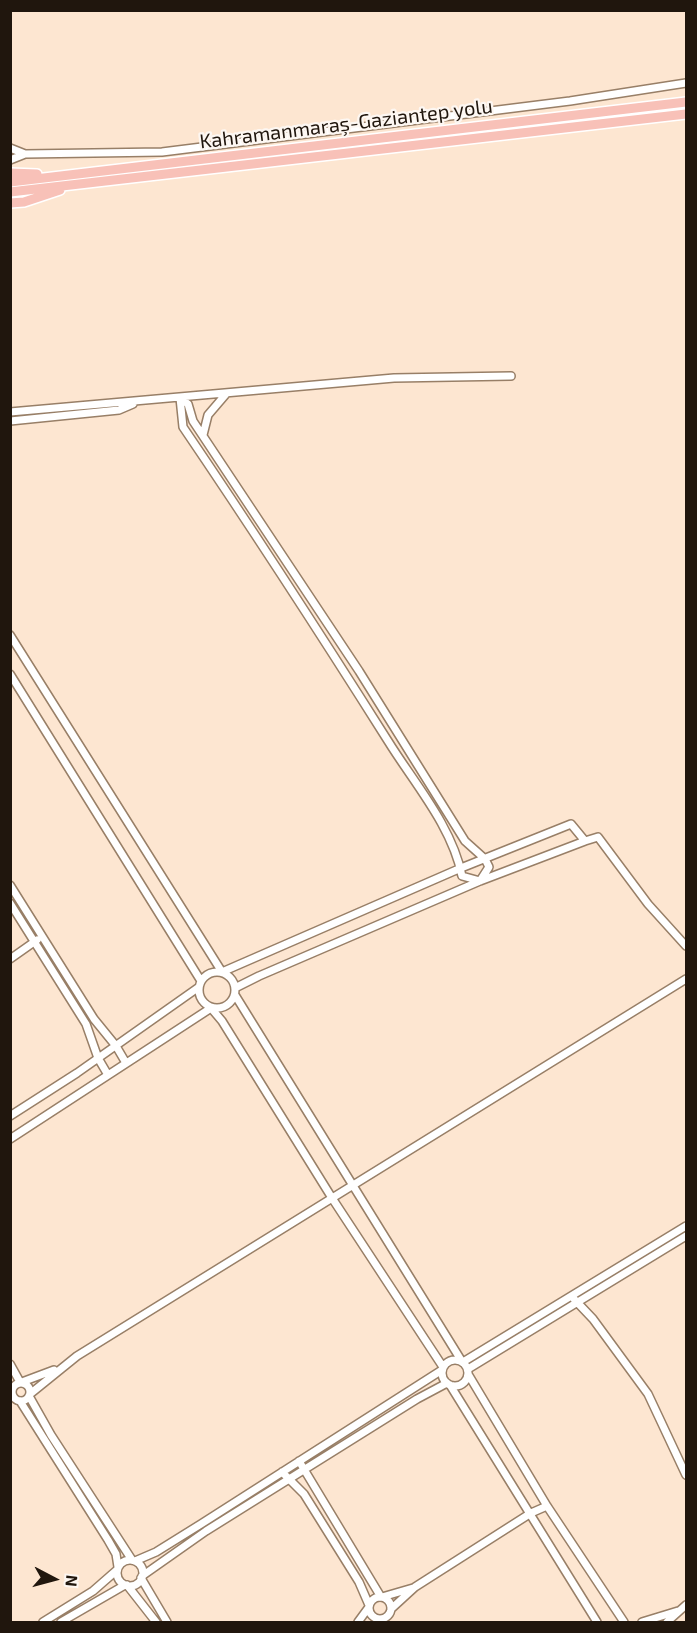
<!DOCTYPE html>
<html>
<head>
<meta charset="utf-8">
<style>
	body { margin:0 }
	#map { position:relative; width:697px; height:1633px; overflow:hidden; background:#fde6d1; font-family:"Exo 2",sans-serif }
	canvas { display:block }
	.frame { position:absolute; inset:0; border:12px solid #20160d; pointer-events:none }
	.north { position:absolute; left:24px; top:1549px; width:60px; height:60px; -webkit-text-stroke:4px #fdf7f2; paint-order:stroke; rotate:96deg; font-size:16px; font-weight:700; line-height:24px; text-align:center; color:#20160d }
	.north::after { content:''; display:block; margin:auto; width:21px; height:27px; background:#20160d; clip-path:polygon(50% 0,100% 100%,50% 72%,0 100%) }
</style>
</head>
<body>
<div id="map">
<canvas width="697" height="1633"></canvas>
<div class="frame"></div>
<div class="north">N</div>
</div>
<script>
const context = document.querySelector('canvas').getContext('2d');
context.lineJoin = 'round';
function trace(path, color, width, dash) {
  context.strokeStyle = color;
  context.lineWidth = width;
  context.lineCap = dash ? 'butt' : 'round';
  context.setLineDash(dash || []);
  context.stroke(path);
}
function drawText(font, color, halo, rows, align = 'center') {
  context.font = font + ' "Exo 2",sans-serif';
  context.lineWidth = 4.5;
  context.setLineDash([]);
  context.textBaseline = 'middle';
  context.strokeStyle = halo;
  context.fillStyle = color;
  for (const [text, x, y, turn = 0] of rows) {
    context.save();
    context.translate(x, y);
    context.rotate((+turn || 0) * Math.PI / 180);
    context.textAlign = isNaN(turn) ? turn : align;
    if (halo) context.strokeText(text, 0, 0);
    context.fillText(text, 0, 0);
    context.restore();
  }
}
const minor = new Path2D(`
	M10 148 25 154
	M10 160 25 154 162 152 570 101 686 83
	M180 398 188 404 193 421 359 671 465 841 485 859 489 867 480 881 462 876C452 826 414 783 388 741 321 635 253 530 183 427Z
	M10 412 394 378 511 376
	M10 421 119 410 133 404
	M203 435 208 415 226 394
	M10 635 222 972 461 868 571 824 585 841 598 837 648 904 686 946
	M10 674 201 981
	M10 885 94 1019 116 1046 126 1063
	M10 903 86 1024 98 1058 108 1075
	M10 959 37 940
	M199 990a18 18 0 1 1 36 0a18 18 0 1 1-36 0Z
	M235 988 259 976 480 881 585 841
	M235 995 461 1360
	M10 1116 77 1073 199 987
	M10 1139 211 1008 222 1021 332 1198 443 1367
	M574 1299 593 1319 648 1394 686 1475
	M442 1373a13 13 0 1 1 26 0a13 13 0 1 1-26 0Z
	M463 1362 686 1226
	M10 1364 20 1382
	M468 1369 686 1236
	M468 1374 547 1506 624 1622
	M22 1382 54 1370
	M12 1392a9 9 0 1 1 18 0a9 9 0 1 1-18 0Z
	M450 1385 597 1622
	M30 1394 77 1356 686 979
	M29 1396 51 1435 132 1560
	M20 1401 108 1540 116 1554 118 1567
	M299 1461 381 1597
	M282 1472 304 1494 359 1582 369 1605
	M117 1573a13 13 0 1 1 26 0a13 13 0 1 1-26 0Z
	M135 1561 156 1552 201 1524 442 1370
	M142 1576 206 1531 417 1399 447 1383
	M141 1578 167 1622
	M127 1585 156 1622
	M382 1597 413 1588
	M369 1608a11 11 0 1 1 22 0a11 11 0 1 1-22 0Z
	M391 1609 415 1587 531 1513 547 1506
	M43 1622 93 1591 117 1570
	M61 1622 125 1585
	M358 1622 369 1607
	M642 1622 678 1611
	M667 1622 686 1605`);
const highway = new Path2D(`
	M10 173 37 174
	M10 182 686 102
	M10 192 686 114
	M10 203 24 202 60 190`);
const streetNames = [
	["Kahramanmaraş-Gaziantep yolu",346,124,-7]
];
trace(minor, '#987f67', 10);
trace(highway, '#fff', 12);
trace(minor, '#fff', 7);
trace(highway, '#f8c1b8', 9);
drawText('20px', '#20160d', '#fdf7f2', streetNames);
</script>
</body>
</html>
